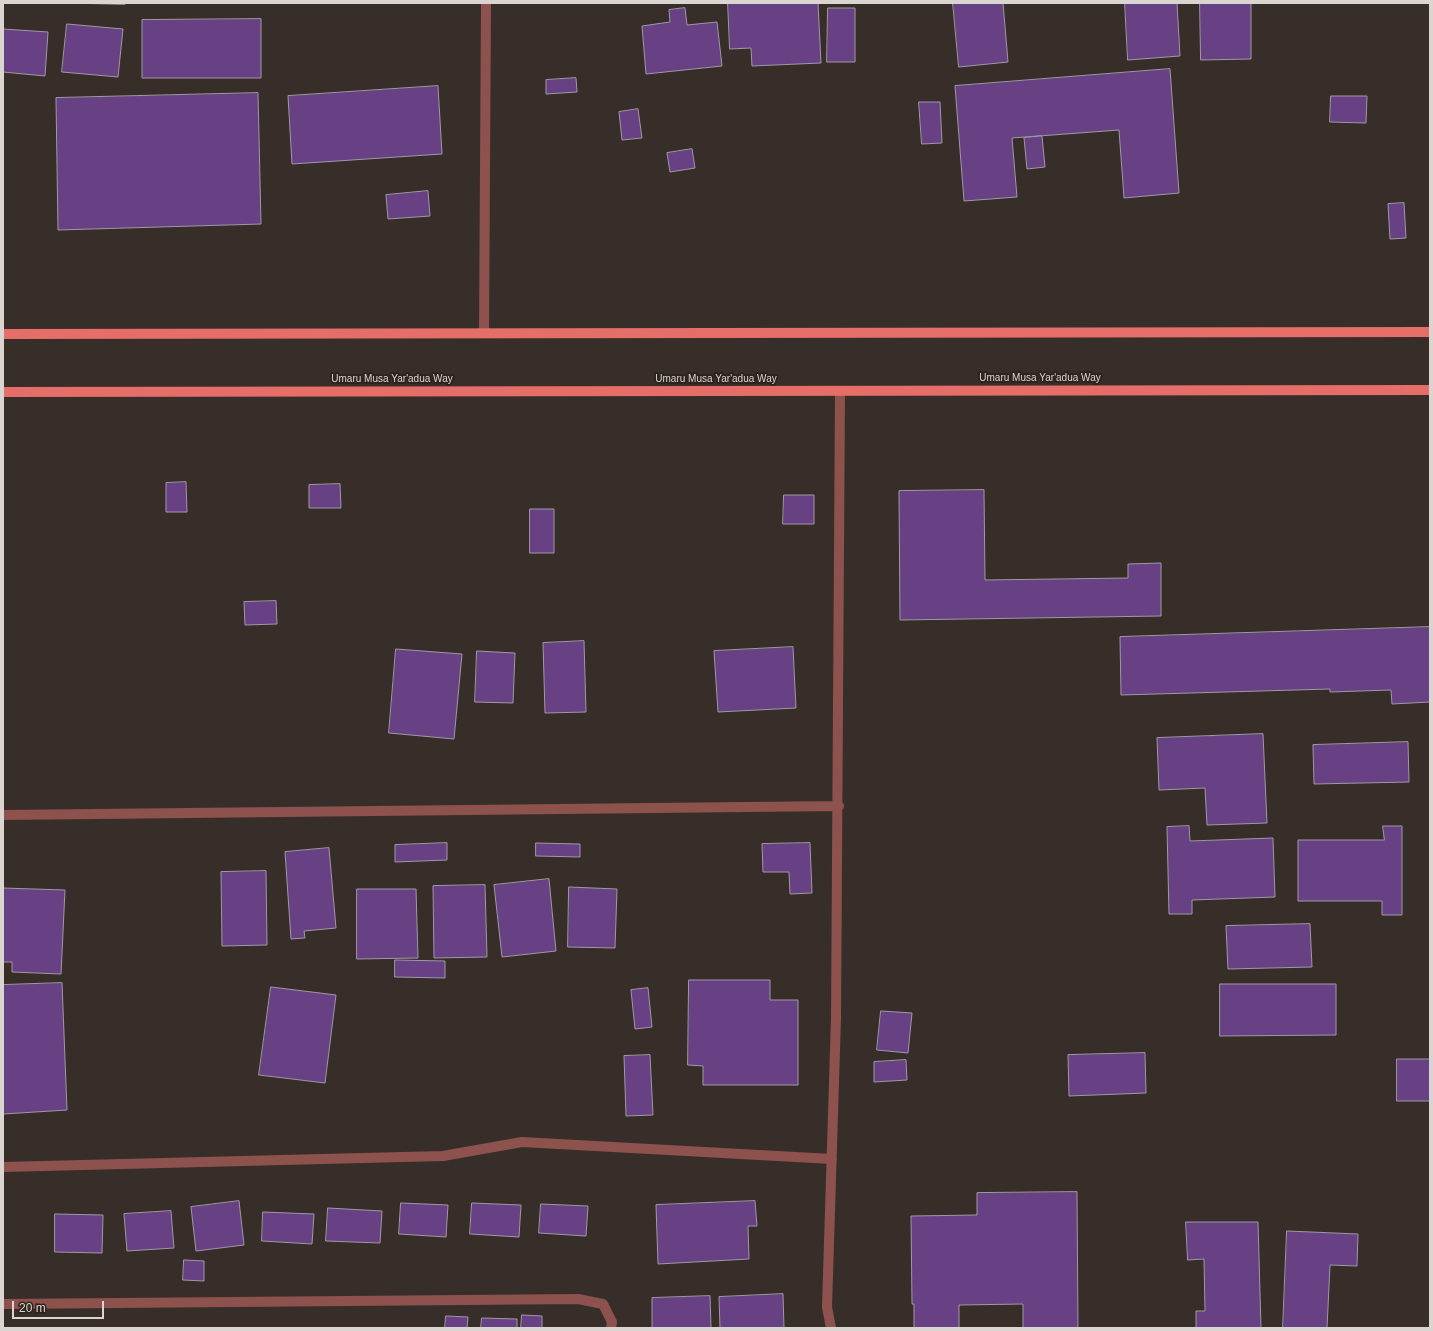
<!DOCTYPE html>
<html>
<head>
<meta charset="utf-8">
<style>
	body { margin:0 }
	#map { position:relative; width:1433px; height:1331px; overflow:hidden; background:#382e29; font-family:Arial,sans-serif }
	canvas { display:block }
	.frame { position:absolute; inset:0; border:4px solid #dbd5d1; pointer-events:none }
	.scale { position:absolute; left:12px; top:1301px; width:92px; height:18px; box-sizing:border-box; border:2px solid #dbd5d1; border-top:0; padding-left:5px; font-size:12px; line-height:14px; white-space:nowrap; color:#dbd5d1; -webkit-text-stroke:3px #2e241f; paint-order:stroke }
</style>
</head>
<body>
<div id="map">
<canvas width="1433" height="1331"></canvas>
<div class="frame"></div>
<div class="scale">20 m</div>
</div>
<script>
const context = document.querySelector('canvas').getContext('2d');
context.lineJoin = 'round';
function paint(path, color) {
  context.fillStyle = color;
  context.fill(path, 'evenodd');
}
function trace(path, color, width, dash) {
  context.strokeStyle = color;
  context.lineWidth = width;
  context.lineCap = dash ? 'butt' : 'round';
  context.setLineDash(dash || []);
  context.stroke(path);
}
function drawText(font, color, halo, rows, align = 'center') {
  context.font = font + ' Arial,sans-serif';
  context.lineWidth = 4;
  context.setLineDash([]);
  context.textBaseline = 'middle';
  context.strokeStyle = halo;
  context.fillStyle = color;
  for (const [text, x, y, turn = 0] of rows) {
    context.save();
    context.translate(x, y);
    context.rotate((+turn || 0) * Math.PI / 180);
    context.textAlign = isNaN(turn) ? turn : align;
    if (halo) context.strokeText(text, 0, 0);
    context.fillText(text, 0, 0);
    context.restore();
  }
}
const building = new Path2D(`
	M71 3H125V4Z
	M728 3H818L821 63 752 66 751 48 730 49Z
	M953 3H1003L1008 62 959 67Z
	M1125 3H1177L1180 56 1128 60Z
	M1200 3H1251V59L1201 60Z
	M685 8 687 25 717 22 722 66 646 74 642 26 670 22 669 10Z
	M828 8H855V62H827Z
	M261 19V78H142V20Z
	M67 24 123 29 118 77 62 72Z
	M3 29 48 32 45 76 3 72Z
	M1170 69 1179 193 1124 198 1119 130 1012 138 1017 197 964 201 955 86Z
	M576 78 577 92 546 94V80Z
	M438 86 442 154 292 164 288 96Z
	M258 93 261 224 58 230 56 98Z
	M1331 96H1367L1366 123 1330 122Z
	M919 102H940L942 143 922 144Z
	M638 109 642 138 622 140 619 112Z
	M1042 136 1045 167 1027 169 1024 138Z
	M692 149 695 168 670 172 667 153Z
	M428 191 430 216 388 219 386 195Z
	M1404 203 1406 238 1390 239 1388 204Z
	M186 482 187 512H166V483Z
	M340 484 341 508H309V485Z
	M984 490 985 580 1128 578V564L1161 563V616L900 620 899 491Z
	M784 495H814V524H783Z
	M530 509H554V553H530Z
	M276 601 277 624 245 625 244 602Z
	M1430 627V702L1392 704 1391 690 1330 692V689L1121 695 1120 637Z
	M584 641 586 712 545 713 543 643Z
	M793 647 796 708 718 712 714 651Z
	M396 649 462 654 454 739 389 733Z
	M477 651 515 653 513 703 475 702Z
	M1263 734 1267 823 1207 825 1205 788 1159 790 1157 738Z
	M1408 742 1409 782 1314 784 1313 745Z
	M1189 826 1190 841 1273 838 1275 897 1192 900V914H1169L1167 827Z
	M1383 826H1402V915H1382V901H1298V840H1384Z
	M447 843V860L395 862V845Z
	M536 843 580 844V857L536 856Z
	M810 843 812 893 790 894 789 872H763L762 844Z
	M329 848 336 928 304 931 305 938 291 939 285 852Z
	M266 871 267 945 222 946 221 872Z
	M549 879 556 951 502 957 494 885Z
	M485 885 487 957 434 958 433 886Z
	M569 887 617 889 615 948 568 947Z
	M3 888 65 890 61 974 12 972V962H3Z
	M357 889H416L418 958 357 959Z
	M1310 924 1312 967 1228 969 1226 926Z
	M395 960 445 961V978L395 977Z
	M689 980H770V1000H798V1085H703V1066L688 1065Z
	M62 983 67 1110 3 1114V985Z
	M1220 984H1336V1035L1220 1036Z
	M271 987 336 995 325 1083 259 1075Z
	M648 988 652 1027 635 1029 631 990Z
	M881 1011 912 1013 908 1053 877 1050Z
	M1145 1053 1146 1093 1069 1096 1068 1055Z
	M650 1055 653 1115 626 1116 624 1056Z
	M1397 1059H1430V1101H1397Z
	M906 1060 907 1080 874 1082V1062Z
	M1077 1192 1078 1328H1023V1304L959 1305V1328H914V1304H912L911 1216 977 1215V1193Z
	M239 1201 244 1245 196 1251 191 1207Z
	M755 1201 757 1226H748L749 1259 658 1264 656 1205Z
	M401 1203 448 1205 446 1237 399 1234Z
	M472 1203 521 1205 519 1237 470 1234Z
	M541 1204 588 1206 586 1236 539 1233Z
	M328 1208 382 1211 380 1243 326 1241Z
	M171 1211 174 1248 127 1251 124 1214Z
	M263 1212 314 1214 312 1244 262 1241Z
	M55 1214 103 1215 102 1253 55 1252Z
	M1186 1222H1258L1261 1328H1196V1311H1205L1204 1259 1188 1260Z
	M1287 1231 1358 1234 1357 1266 1330 1265 1327 1328H1283Z
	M184 1260 204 1261V1281L183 1280Z
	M783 1294 784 1328H720L719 1297Z
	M710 1296 711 1328H652V1298Z
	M522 1315 542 1316V1328H521Z
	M446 1316 468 1317 467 1328H445Z
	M482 1318 517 1319V1328H481Z`);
const street = new Path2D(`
	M484 333 486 3
	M3 815 839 806
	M3 1167 443 1156 522 1142 832 1159
	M3 1304 578 1299 603 1304 612 1322 611 1328
	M831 1328 827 1307 836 1018 840 391`);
const primary = new Path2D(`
	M3 334 1430 332
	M3 392 1430 390`);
const streetNames = [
	["Umaru Musa Yar'adua Way",1040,378],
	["Umaru Musa Yar'adua Way",392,379],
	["Umaru Musa Yar'adua Way",716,379]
];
paint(building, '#684084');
trace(building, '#9f99a4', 1);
trace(street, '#8d524e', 10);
trace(primary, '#e56e69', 10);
drawText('10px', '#dbd5d1', '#2e241f', streetNames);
</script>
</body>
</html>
